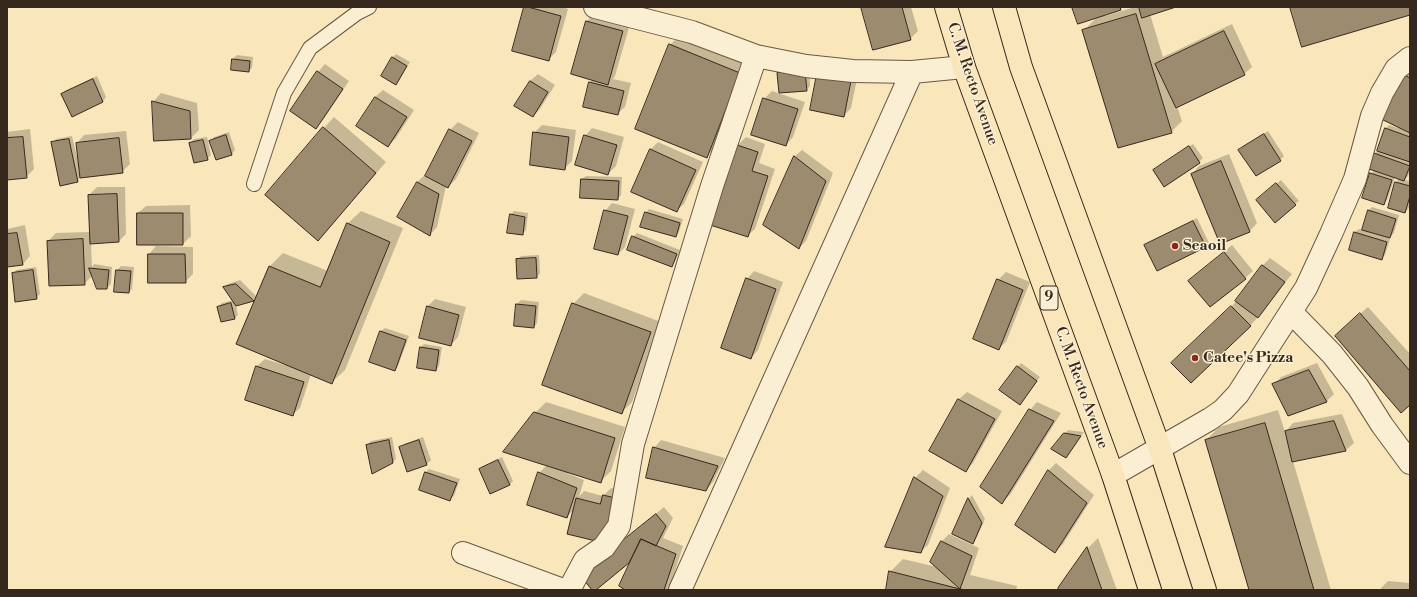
<!DOCTYPE html>
<html>
<head>
<meta charset="utf-8">
<style>
	body { margin:0 }
	#map { position:relative; width:1417px; height:597px; overflow:hidden; background:#f9e6bb; font-family:"Libre Bodoni",serif }
	canvas { display:block }
	.frame { position:absolute; inset:0; border:8px solid #37281d; pointer-events:none }
</style>
</head>
<body>
<div id="map">
<canvas width="1417" height="597"></canvas>
<div class="frame"></div>
</div>
<script>
const context = document.querySelector('canvas').getContext('2d');
context.lineJoin = 'round';
function paint(path, color) {
  context.fillStyle = color;
  context.fill(path, 'evenodd');
}
function trace(path, color, width, dash) {
  context.strokeStyle = color;
  context.lineWidth = width;
  context.lineCap = dash ? 'butt' : 'round';
  context.setLineDash(dash || []);
  context.stroke(path);
}
function drawText(font, color, halo, rows, align = 'center') {
  context.font = font + ' "Libre Bodoni",serif';
  context.lineWidth = 3;
  context.setLineDash([]);
  context.textBaseline = 'middle';
  context.strokeStyle = halo;
  context.fillStyle = color;
  for (const [text, x, y, turn = 0] of rows) {
    context.save();
    context.translate(x, y);
    context.rotate((+turn || 0) * Math.PI / 180);
    context.textAlign = isNaN(turn) ? turn : align;
    if (halo) context.strokeText(text, 0, 0);
    context.fillText(text, 0, 0);
    context.restore();
  }
}
const shadow = new Path2D(`
	M525 7H562L568 9 556 52 548 60Z
	M862 7H911L918 31 910 39Z
	M1073 7H1123L1120 9 1105 14V16L1135 7H1173L1150 14 1163 57 1232 24 1252 67 1244 74 1177 106 1182 121 1171 132 1084 30 1097 17Z
	M594 14 630 24 615 76 613 79 631 83 625 107 617 114 589 83 593 79 587 21Z
	M681 34 750 62 717 146 706 156 670 45Z
	M396 54 410 62 399 80 396 83 382 75 393 57Z
	M237 55 253 57 252 68 248 71 233 59Z
	M325 64 349 81 323 120 316 127 318 72Z
	M1410 66V170L1408 176 1404 180 1410 181V203L1409 208 1405 212 1389 207 1396 182 1400 178 1395 177 1387 200 1383 204 1371 174 1375 170V154L1379 150 1385 129 1389 125 1398 128 1399 127 1381 118Z
	M809 67 810 86 806 90 778 73 782 70Z
	M538 74 555 85 540 109 533 116 530 81Z
	M858 74 851 108 844 116 811 109Z
	M97 76 106 97 103 101 72 115 62 94 66 90Z
	M383 90 414 110 396 138 388 146 375 97Z
	M772 91 805 102 793 137 786 145 764 99Z
	M161 93 197 103 199 130 191 138 155 139 154 101Z
	M334 117 386 162 328 229 324 128Z
	M458 122 479 133 456 179 448 187 446 186 437 227 430 235 417 182 425 175 427 176 450 130Z
	M542 125 576 130 572 161 564 169 534 133Z
	M592 128 624 137 616 166 608 174 585 136Z
	M30 129 34 169 26 177 7 179V132Z
	M126 131 130 164 122 172 81 177 77 181 53 143 56 139 72 136 77 157H78L77 143 84 135Z
	M1268 131 1284 156 1280 160 1240 150 1243 146Z
	M229 132 235 150 232 154 211 141 214 137Z
	M207 137 211 155 207 159 190 143 194 139Z
	M746 137 765 144 759 163 775 169 755 229 747 236 711 224 738 145Z
	M658 142 703 162 684 204 676 211 632 191 651 149Z
	M1193 144 1203 158 1199 162 1154 170Z
	M802 150 833 173 806 241 799 248 794 157Z
	M1229 154 1257 223 1250 231 1221 243 1192 174 1199 166Z
	M586 176 622 177 621 195 617 199 582 179Z
	M1281 180 1299 201 1295 204 1261 197Z
	M97 187H125L126 234 118 242 91 243 92 267 94 264 112 267 111 284 107 288 93 275 84 284 48 241 56 233 90 232 89 195Z
	M612 203 635 209 625 247 618 254 605 211Z
	M190 205 191 236 183 244 138 213 146 206Z
	M1372 207 1399 215 1394 233 1389 238 1390 239 1385 255 1381 259 1355 232 1359 229 1363 230 1368 211Z
	M649 209 683 219 679 232 676 236 646 213Z
	M361 211 403 228 345 370 331 383 311 374 300 408 292 415 246 399 257 366 265 359 285 365V364L256 299 236 305 238 315 235 318 218 307 222 303 234 300 224 287 228 284 240 280 257 297 270 266 283 253 328 271 347 224Z
	M514 211 528 213 526 230 522 234 511 214Z
	M1197 218 1209 243 1205 246 1145 245 1149 242Z
	M25 225 30 256 23 264 7 266V229Z
	M637 233 680 250 675 262 672 266 633 237Z
	M1232 245 1253 271 1245 278 1190 281Z
	M156 246 193 247V274L185 282 149 254Z
	M539 255 540 273 537 277 517 260 521 256Z
	M1270 258 1292 274 1257 318 1250 326 1180 356 1237 301 1263 265Z
	M121 266 134 267 132 289 129 292 115 291 117 270Z
	M36 267 40 294 36 298 13 274 16 270Z
	M754 271 783 282 758 350 751 358 747 279Z
	M1006 272 1030 282 1006 342 998 349V280Z
	M584 293 661 322 632 402 621 413 573 304Z
	M435 299 466 307 458 337 451 345 428 306Z
	M521 300 539 302 537 323 534 327 517 304Z
	M1368 307 1410 354V404L1344 328Z
	M385 328 409 336 398 366 395 370 381 331Z
	M424 344 442 347 439 366 436 370 421 347Z
	M1021 363 1040 377 1020 404 1018 367Z
	M1317 363 1334 394 1327 401 1274 384 1281 377Z
	M967 392 1002 411 973 463 966 470 930 450 959 399Z
	M546 402 625 427 611 471 600 482 568 472 567 473 584 480 579 497 584 491 603 496 611 488 622 490 611 535 574 509 567 517 539 473 547 465 535 413Z
	M1037 402 1061 413 1010 495 1002 502 1030 410Z
	M1278 410 1285 432 1293 423 1342 414 1354 443 1346 450 1293 461 1331 590H1250L1206 440 1219 427Z
	M1068 430 1084 432 1066 457 1065 434Z
	M392 437 396 459 392 463 367 445 371 441Z
	M423 437 431 460 427 464 408 470 400 447 404 444Z
	M661 440 725 458 713 482 706 490 654 448Z
	M502 457 513 481 510 484 491 493 480 469 483 466Z
	M1056 463 1094 495 1063 544 1055 552 1017 525 1049 470Z
	M429 469 460 479 454 496 450 499 425 473Z
	M923 470 950 488 928 545 920 552 915 478Z
	M972 495 985 519 976 539 972 542 953 533 969 499Z
	M664 507 673 518 663 538 683 546 669 590H627L632 559 594 590 589 568Z
	M949 534 979 548 970 575 1017 586 1016 590H887L890 572 903 559 937 567 942 541Z
	M1098 538 1117 590H1059L1088 548Z
	M1388 581 1410 583V590H1381V588Z`);
const building = new Path2D(`
	M524 7H528L561 16 549 61 512 51Z
	M861 7H902L911 40 873 50Z
	M1072 7H1120L1121 10 1078 24Z
	M1139 7H1176L1142 18Z
	M1290 7H1410V15L1302 47Z
	M1136 14 1172 133 1118 148 1082 30Z
	M586 21 623 31 608 85 571 74Z
	M1224 31 1245 75 1176 108 1155 64Z
	M669 44 740 73 707 158 635 129Z
	M392 57 407 66 396 85 381 76Z
	M232 59 250 61 249 72 231 70Z
	M317 71 343 89 316 129 290 111Z
	M805 71 807 91 779 93 777 73Z
	M1401 73 1410 78V133L1379 118Z
	M817 74 851 81 844 117 810 110Z
	M93 79 103 102 72 117 61 94Z
	M530 81 548 92 533 117 514 106Z
	M589 82 624 91 618 115 583 107Z
	M375 97 407 117 388 147 356 126Z
	M763 98 798 109 786 146 751 135Z
	M152 101 190 111 191 139 154 141Z
	M323 127 376 173 318 241 265 195Z
	M1385 128 1410 137V162L1377 151Z
	M449 129 472 141 448 188 425 176Z
	M533 132 569 137 565 170 530 165Z
	M1264 134 1281 161 1256 176 1238 150Z
	M226 135 232 155 216 160 209 141Z
	M584 135 617 145 608 175 575 165Z
	M23 137 27 178 7 180V138Z
	M119 138 123 173 80 178 76 143Z
	M69 139 78 182 60 186 51 142Z
	M203 140 208 160 194 163 189 143Z
	M737 145 758 152 752 171 768 176 748 237 710 225Z
	M1189 146 1200 163 1164 187 1153 170Z
	M650 149 696 170 677 212 631 192Z
	M1374 153 1410 166 1404 181 1369 169Z
	M794 156 826 181 799 249 763 225Z
	M1221 161 1250 232 1220 244 1191 174Z
	M1370 173 1392 180 1384 205 1362 198Z
	M581 179 619 181 618 200 580 198Z
	M417 182 439 194 430 236 397 217Z
	M1395 182 1410 186V196L1405 213 1388 208Z
	M1276 183 1296 205 1275 223 1256 200Z
	M117 194 119 242 90 244 88 195Z
	M604 210 628 216 618 255 594 249Z
	M1368 210 1396 219 1390 238 1362 230Z
	M645 212 680 223 676 237 640 227Z
	M137 213H183V245H137Z
	M510 214 525 217 523 235 507 233Z
	M1193 221 1206 247 1157 271 1144 245Z
	M347 223 390 242 332 384 236 344 269 266 320 287Z
	M1354 232 1387 242 1382 260 1349 250Z
	M17 233 23 265 7 267V234Z
	M632 236 677 254 672 267 627 250Z
	M83 239 85 285 49 286 47 241Z
	M1224 252 1246 279 1210 307 1188 281Z
	M148 254H185L186 283H148Z
	M536 258 537 278 517 279 516 259Z
	M1262 265 1285 282 1258 318 1235 301Z
	M89 268 109 270 107 289H97Z
	M33 270 37 299 15 302 12 273Z
	M116 270 131 271 129 293 114 292Z
	M746 278 776 289 751 359 721 348Z
	M997 279 1023 290 999 350 973 339Z
	M236 284 254 301 236 306 223 287Z
	M231 303 235 319 221 322 217 307Z
	M572 303 651 332 622 414 542 385Z
	M516 304 536 306 534 328 514 326Z
	M427 306 459 315 451 346 419 338Z
	M1231 306 1251 326 1191 383 1171 363Z
	M1360 313 1410 371V405L1401 413 1335 336Z
	M380 331 406 340 395 371 369 362Z
	M420 347 439 350 436 371 417 368Z
	M256 366 304 382 293 416 245 400Z
	M1017 366 1037 381 1020 405 999 390Z
	M1309 370 1327 402 1288 416 1272 384Z
	M958 399 995 419 966 472 929 451Z
	M1029 409 1054 421 1002 504 980 487Z
	M534 412 615 438 601 483 503 452Z
	M1334 421 1346 451 1292 462 1285 431Z
	M1265 423 1314 590H1249L1205 440Z
	M1064 433 1081 436 1066 458 1051 449Z
	M389 440 393 463 372 474 366 445Z
	M419 440 427 465 407 472 399 447Z
	M653 447 718 466 706 491 646 478Z
	M498 460 510 485 490 494 479 469Z
	M1048 470 1087 503 1055 553 1015 525Z
	M425 472 457 483 450 501 419 490Z
	M538 472 577 488 567 518 527 505Z
	M914 477 943 496 921 553 885 547Z
	M603 495 615 498 604 543 567 534 576 498 600 504Z
	M968 498 982 523 973 544 952 534Z
	M656 514 666 526 656 546 641 539 629 563 596 590H592L580 575Z
	M641 539 676 554 664 590H625L619 586Z
	M941 541 972 556 960 589 930 562Z
	M1087 547 1102 590H1058V588Z
	M889 571 960 589 966 590H886Z`);
const lane = new Path2D(`
	M254 184 284 93 310 48 357 13 369 7`);
const street = new Path2D(`
	M595 7 692 32 756 56 806 66 853 71 912 72 964 67
	M1291 312 1332 354 1358 387 1382 425 1410 463
	M1113 475 1210 419 1223 410 1238 394 1306 288 1331 234 1355 179 1372 116 1382 93 1396 69 1410 58
	M463 553 563 590
	M569 590 585 560 604 547 619 526 633 444 712 186 756 56
	M680 590 912 72`);
const highway = new Path2D(`
	M946 7 964 67 1113 475 1150 590
	M1004 7 1021 67 1160 449 1205 590`);
const markers = [
	[1175,246,4,"#8f2418"],
	[1195,358,4,"#8f2418"]
];
const shields = [
	[1049,298,18]
];
const shieldNames = [
	["9",1049,298]
];
const streetNames = [
	["C. M. Recto Avenue",972,84,71],
	["C. M. Recto Avenue",1081,388,70]
];
const poiNames = [
	["Seaoil",1183,246],
	["Catee's Pizza",1203,358]
];
paint(shadow, '#0003');
paint(building, '#9c8b6f');
trace(building, '#37281d', 1);
trace(lane, '#685844', 16);
trace(street, '#685844', 24);
trace(highway, '#37281d', 24);
trace(lane, '#fbefd3', 14);
trace(street, '#fbefd3', 22);
trace(highway, '#f9e6bb', 22);
for (const [x, y, r, color] of markers) {
  const dot = new Path2D();
  dot.arc(x, y, r, 0, 2 * Math.PI);
  context.fillStyle = color;
  context.fill(dot);
  trace(dot, '#fbefd3', 1.5);
}
for (const [x, y, w] of shields) {
  const box = new Path2D();
  box.roundRect(x - w / 2, y - 12, w, 24, 3);
  context.fillStyle = '#fbefd3';
  context.fill(box);
  trace(box, '#37281d', 1);
}
drawText('bold 14px', '#37281d', null, shieldNames);
drawText('15px', '#37281d', '#fbefd3', streetNames);
drawText('bold 15px', '#37281d', '#fbefd3', poiNames, 'left');
</script>
</body>
</html>
